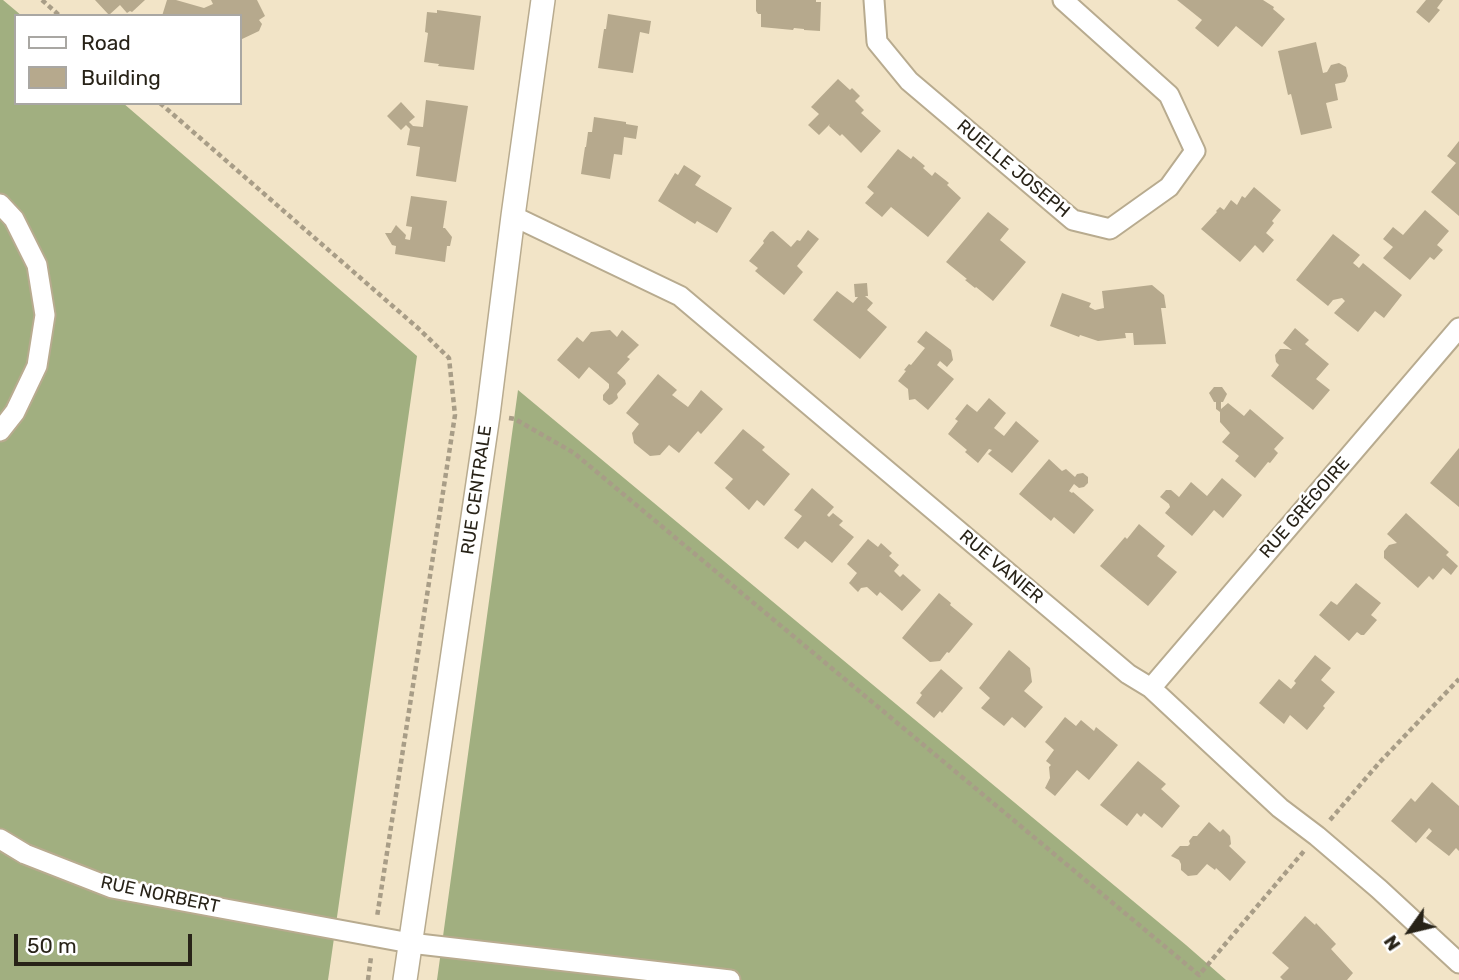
<!DOCTYPE html>
<html>
<head>
<meta charset="utf-8">
<style>
	body { margin:0 }
	#map { position:relative; width:1459px; height:980px; overflow:hidden; background:#f2e4c7; font-family:Rubik,sans-serif }
	canvas { display:block }
	.legend { position:absolute; left:14px; top:14px; width:228px; height:91px; box-sizing:border-box; background:#fff; border:2px solid #a9a7a3; margin:0; padding:9px 12px; list-style:none; font-size:21px; color:#282318 }
	.legend li { display:flex; align-items:center; gap:14px; height:35px }
	.legend b { width:35px; border:2px solid #a9a7a3 }
	.north { position:absolute; left:1375px; top:896px; width:70px; height:70px; -webkit-text-stroke:5px #fff; paint-order:stroke; rotate:236deg; font-size:19px; font-weight:700; line-height:28px; text-align:center; color:#282318 }
	.north::after { content:''; display:block; margin:auto; width:24px; height:32px; background:#282318; clip-path:polygon(50% 0,100% 100%,50% 72%,0 100%) }
	.scale { position:absolute; left:14px; top:934px; width:178px; height:32px; box-sizing:border-box; border:4px solid #282318; border-top:0; padding-left:9px; font-size:21px; line-height:24px; white-space:nowrap; color:#282318; -webkit-text-stroke:5px #fff; paint-order:stroke }
</style>
</head>
<body>
<div id="map">
<canvas width="1459" height="980"></canvas>
<ul class="legend">
<li><b style="height:9px;background:#fff"></b>Road</li>
<li><b style="height:19px;background:#b6a98d"></b>Building</li>
</ul>
<div class="north">N</div>
<div class="scale">50 m</div>
</div>
<script>
const context = document.querySelector('canvas').getContext('2d');
context.lineJoin = 'round';
function paint(path, color) {
  context.fillStyle = color;
  context.fill(path, 'evenodd');
}
function trace(path, color, width, dash) {
  context.strokeStyle = color;
  context.lineWidth = width;
  context.lineCap = dash ? 'butt' : 'round';
  context.setLineDash(dash || []);
  context.stroke(path);
}
function drawText(font, color, halo, rows, align = 'center') {
  context.font = font + ' Rubik,sans-serif';
  context.lineWidth = 5;
  context.setLineDash([]);
  context.textBaseline = 'middle';
  context.strokeStyle = halo;
  context.fillStyle = color;
  for (const [text, x, y, turn = 0] of rows) {
    context.save();
    context.translate(x, y);
    context.rotate((+turn || 0) * Math.PI / 180);
    context.textAlign = isNaN(turn) ? turn : align;
    if (halo) context.strokeText(text, 0, 0);
    context.fillText(text, 0, 0);
    context.restore();
  }
}
const forest = new Path2D(`
	M0 0H3L22 16H16V103H123L417 356 328 980H0Z
	M518 390 1186 945 1226 980H437Z`);
const building = new Path2D(`
	M95 0H145L132 12 130 11 127 13 120 5 109 15Z
	M167 0H176L204 8 213 4 211 0H257L265 16 259 20 262 24 259 31 240 40V16H162Z
	M756 0H816V2H821L820 31 804 30V29L794 28 793 30 761 27V14H758L756 11Z
	M1177 0H1263L1274 7 1273 9 1285 19 1262 47 1236 26 1218 47 1195 28 1202 20Z
	M1426 0H1443L1437 8 1440 10 1429 23 1416 12Z
	M437 10 481 16 474 70 438 66 439 64 424 62 428 33 425 32 427 12 437 13Z
	M608 14 651 21 649 34 640 32 633 73 598 68 604 29H606Z
	M1316 42 1323 73 1327 72 1331 65 1339 63 1346 67 1348 76 1345 82 1335 84 1338 100 1326 103 1332 128 1301 135 1291 94 1288 95 1278 51Z
	M838 79 850 90 852 88 860 96 855 101 864 110 861 113 881 131 861 153 842 134 840 136 829 126 830 124 819 135 808 125 819 114 811 107Z
	M426 100 468 106 456 182 416 176 420 147 407 145 410 129 406 125 401 130 387 116 401 102 415 117 409 122 413 126 423 127Z
	M594 117 626 122V124L638 126 636 139 624 137 622 155 614 154 610 179 581 174 585 147H586L588 132H592Z
	M1459 141V216L1431 192 1456 163 1447 156Z
	M898 149 911 159 913 156 925 166 923 168 932 176 935 172 949 183 947 185 961 198 928 237 891 207 882 217 865 203 874 193 867 187Z
	M684 165 701 176 695 185 732 208 717 233 697 221 695 224 658 201 675 173 678 175Z
	M1254 187 1281 210 1272 221 1274 223 1266 233 1274 240 1263 253 1255 245 1240 262 1201 229 1217 212 1216 211 1220 207 1224 210 1231 200 1237 205 1242 196 1245 198Z
	M411 196 447 201 443 228H445L452 237 450 246H447L445 262 395 254 396 246 392 245 385 233H391L396 225 406 235 405 239 410 240 412 227 406 226Z
	M1425 210 1449 231 1437 245 1443 250 1434 260 1430 257 1410 280 1383 258 1393 247 1383 239 1393 227 1403 235Z
	M988 212 1009 229 1000 240 1026 262 993 301 976 287 975 288 965 280 967 279 946 262Z
	M808 230 819 239 797 266 803 272 784 295 755 271 758 268 749 261 764 243 763 241 770 232 773 231 791 247 797 240 800 241Z
	M1333 234 1360 255 1353 263 1359 268 1363 263 1402 295 1384 318 1375 311 1358 332 1334 313 1345 301 1342 298 1333 300 1328 306 1296 280Z
	M867 283 868 296H865L873 303 867 310 887 327 860 359 813 320 837 291 853 303 858 297H855L854 284Z
	M1152 285 1164 295 1166 308H1161L1166 344 1134 345 1133 333H1125L1126 338 1098 341 1080 335 1079 337 1050 326 1062 293 1091 303 1089 307 1095 310 1104 308 1102 291Z
	M1295 328 1309 340 1305 344 1329 364 1316 379 1330 390 1313 410 1271 376 1279 365 1276 362 1275 355 1280 349H1287L1292 350 1283 343Z
	M610 330 617 337 622 330 639 345 627 357 630 359 617 373 625 380 626 384 617 394 618 398 612 404 609 405 603 400V395L609 388V384L589 367 579 379 557 360 577 337 583 342 591 332Z
	M926 331 951 350 953 360 947 367 940 361 937 365 954 379 928 410 915 399 909 400 908 389 898 381 906 371 904 370 909 364 911 365 925 348 917 342Z
	M658 374 677 390 672 395 688 407 701 390 723 409 701 434 698 431 679 453 669 445 660 455 650 456 634 443 632 433 639 424 626 413Z
	M1214 387H1222L1227 394 1223 402H1221V409L1228 403 1244 416 1250 409 1284 438 1274 449 1278 453 1270 463 1268 462 1255 478 1235 461 1239 456 1222 442 1230 433 1220 422V412L1216 409V402H1214L1209 393Z
	M989 398 1006 413 994 428 1004 436 1016 421 1039 441 1012 473 988 454 992 450 989 449 978 463 965 452 967 450 948 434 958 421 955 419 967 404 977 412Z
	M743 429 765 447 762 450 790 474 764 506 757 500 749 510 725 488 733 479 714 463Z
	M1459 448V507L1430 483Z
	M1049 459 1062 471 1066 469 1075 477 1077 474 1083 473 1088 477V483L1084 487 1079 488 1074 484 1069 491 1072 493 1073 492 1094 510 1074 534 1054 517 1051 521 1019 494Z
	M1222 478 1242 495 1223 518 1214 510 1192 536 1165 513 1170 507 1169 504 1160 497 1166 490H1171L1179 497 1191 482 1207 496Z
	M812 488 834 507 827 515 829 517 833 513 843 521 839 525 854 537 832 563 805 541 798 549 784 538 802 516 794 510Z
	M1406 513 1449 552 1446 555 1458 566 1451 575 1443 568 1433 580 1429 576 1418 588 1384 558V551L1389 545 1397 543 1387 534Z
	M1139 524 1165 546 1157 556 1177 572 1148 606 1100 566 1125 537 1127 539Z
	M868 539 878 547 881 543 892 553 889 556 899 565 894 571 900 577 903 574 921 590 902 611 880 592 877 596 867 587 861 588 858 592 849 583 857 573 847 564Z
	M1356 583 1381 603 1371 615 1377 620 1364 635H1361L1357 632 1349 641 1319 615 1331 601 1337 605Z
	M939 593 951 603 950 605 973 624 949 653 947 652 940 661 930 662 902 638Z
	M1009 650 1030 668 1032 682 1024 691 1043 707 1025 728 1012 717 1004 726 981 708 990 698 979 688Z
	M1315 655 1331 668 1321 680 1335 692 1323 706 1325 708 1307 730 1290 715 1284 724 1259 703 1279 679 1291 689 1296 683 1294 681Z
	M941 669 963 688 942 713 940 711 934 718 916 703 922 695 920 693Z
	M1065 717 1076 726 1081 720 1094 731 1096 727 1118 745 1089 780 1077 770 1055 796 1045 788 1050 778 1049 767 1051 765 1046 761 1054 750 1045 742Z
	M1138 761 1166 784 1161 789 1180 806 1162 828 1144 813 1141 817 1137 813 1127 826 1100 805Z
	M1432 782 1459 806V851L1456 848 1449 856 1426 838 1432 831 1429 828 1416 843 1391 821 1411 798 1415 802Z
	M1209 822 1220 832 1223 829 1230 836 1231 844 1229 846 1246 862 1230 881 1216 868 1215 870 1207 864 1197 875 1188 876 1181 870V864L1179 860 1171 856 1180 846H1188L1190 844 1189 841 1193 836H1197Z
	M1305 916 1315 925 1316 923 1336 944 1331 949 1353 973 1347 980H1283L1280 977 1289 968 1272 953Z`);
const path = new Path2D(`
	M42 0 60 16
	M160 103 419 329 449 358 455 415 377 917
	M509 418 515 419 574 453 1199 975 1304 851
	M1330 820 1379 763 1459 679
	M368 980 371 957`);
const minor = new Path2D(`
	M874 0 877 42 909 81 1073 220 1110 229 1169 187 1195 151 1169 95 1063 0
	M0 204 14 219 37 265 45 315 37 366 15 412 0 431
	M513 216 680 296 1128 674 1151 688 1280 808 1317 836 1379 889 1459 963
	M1151 688 1459 328
	M0 839 25 854 112 888 410 943 730 980`);
const tertiary = new Path2D(`
	M405 980 488 415 513 216 543 0`);
const streetNames = [
	["RUELLE JOSEPH",1013,169,40],
	["RUE CENTRALE",477,490,-82],
	["RUE GRÉGOIRE",1305,508,-49],
	["RUE VANIER",1001,567,40],
	["RUE NORBERT",160,895,12]
];
paint(forest, '#a1af80');
paint(building, '#b6a98d');
trace(minor, '#b8ab8f', 23);
trace(tertiary, '#b8ab8f', 26);
trace(path, '#a89d87', 4.5, [5, 3.5]);
trace(minor, '#fff', 19);
trace(tertiary, '#fff', 23);
drawText('18px', '#282318', '#fff', streetNames);
</script>
</body>
</html>
